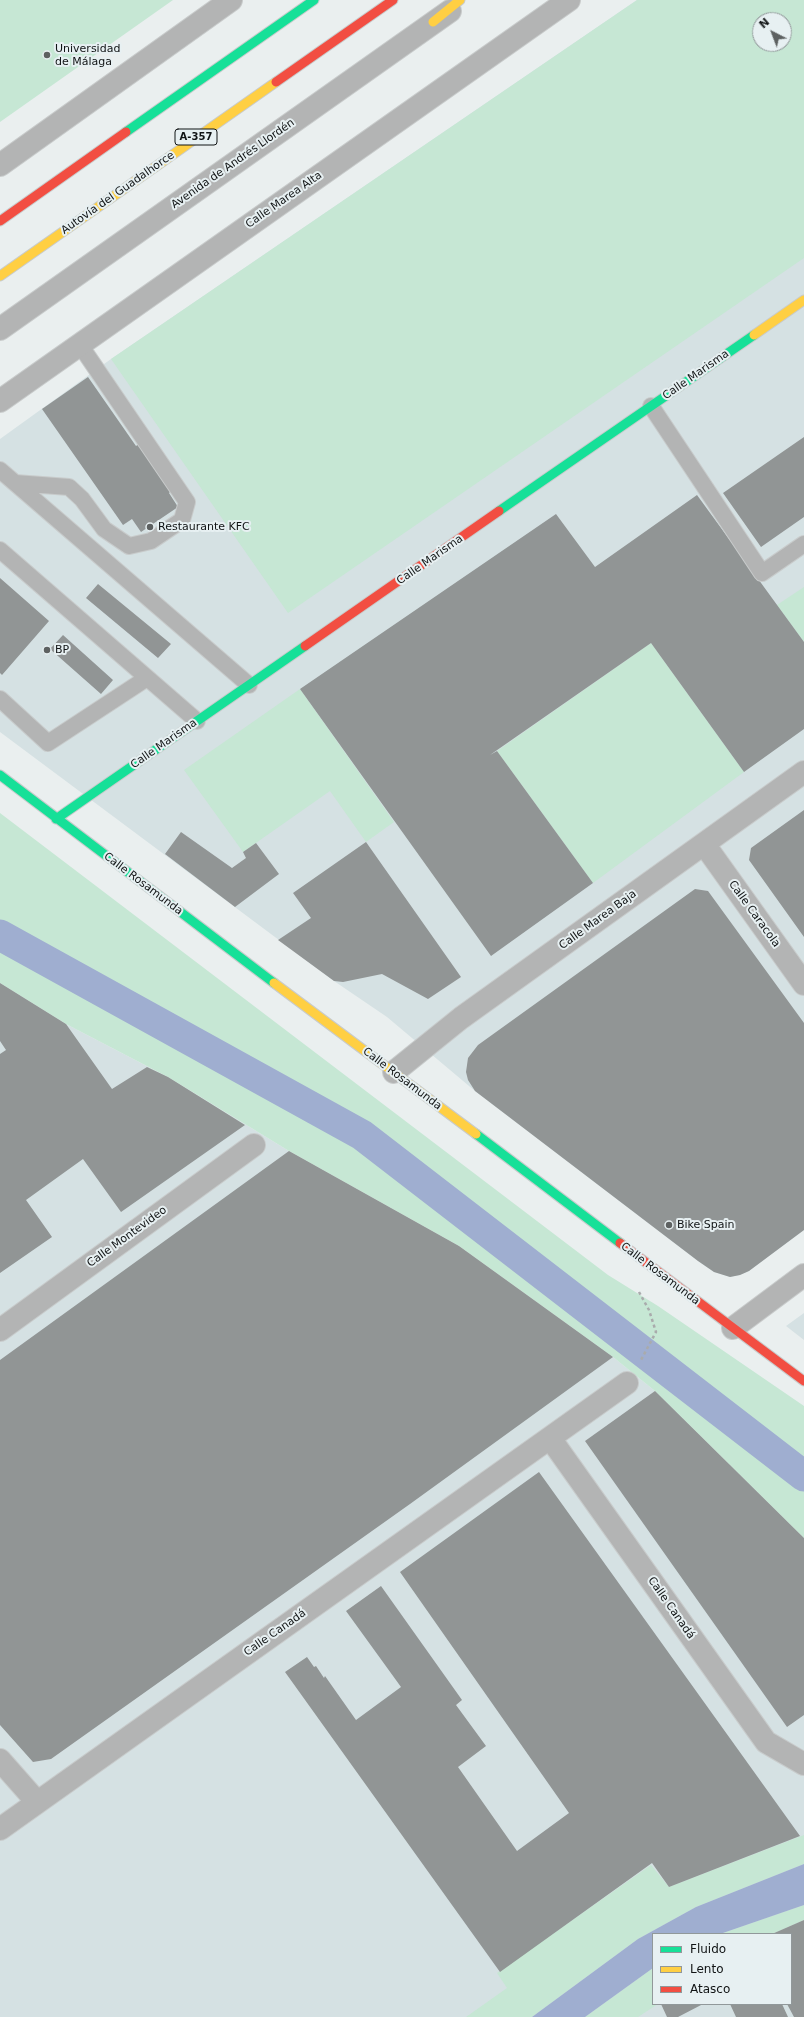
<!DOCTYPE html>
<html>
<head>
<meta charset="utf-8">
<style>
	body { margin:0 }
	#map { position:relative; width:804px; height:2017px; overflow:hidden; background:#eaefef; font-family:"DejaVu Sans",sans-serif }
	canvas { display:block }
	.legend { position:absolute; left:652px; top:1933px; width:140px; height:72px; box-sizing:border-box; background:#e7f0f2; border:1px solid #91989a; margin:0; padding:5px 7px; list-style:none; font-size:12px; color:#111415 }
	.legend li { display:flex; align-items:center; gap:8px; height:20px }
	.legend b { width:20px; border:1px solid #91989a }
	.north { position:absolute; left:752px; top:12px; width:40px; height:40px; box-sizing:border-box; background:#e7f0f2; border:1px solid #91989a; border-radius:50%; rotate:318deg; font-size:11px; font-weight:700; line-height:16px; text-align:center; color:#111415 }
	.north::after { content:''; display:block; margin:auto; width:14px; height:18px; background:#5d6161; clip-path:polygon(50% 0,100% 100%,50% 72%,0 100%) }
</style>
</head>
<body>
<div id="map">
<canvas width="804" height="2017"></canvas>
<ul class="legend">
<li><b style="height:5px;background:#16e098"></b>Fluido</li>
<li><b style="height:5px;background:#ffcf43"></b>Lento</li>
<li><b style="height:5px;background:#f24e42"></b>Atasco</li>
</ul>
<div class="north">N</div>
</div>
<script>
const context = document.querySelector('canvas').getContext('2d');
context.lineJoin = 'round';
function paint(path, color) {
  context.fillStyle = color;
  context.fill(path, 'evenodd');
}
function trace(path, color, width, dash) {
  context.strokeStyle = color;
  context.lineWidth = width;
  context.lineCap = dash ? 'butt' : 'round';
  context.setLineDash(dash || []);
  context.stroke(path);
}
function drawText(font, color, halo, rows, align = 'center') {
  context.font = font + ' "DejaVu Sans",sans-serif';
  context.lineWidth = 4;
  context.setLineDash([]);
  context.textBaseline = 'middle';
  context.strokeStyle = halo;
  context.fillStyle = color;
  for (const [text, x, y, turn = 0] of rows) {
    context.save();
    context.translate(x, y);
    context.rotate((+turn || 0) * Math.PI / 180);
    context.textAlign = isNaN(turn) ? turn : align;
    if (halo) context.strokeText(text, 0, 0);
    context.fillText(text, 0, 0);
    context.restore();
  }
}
const built = new Path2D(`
	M637 0H804V1230L749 1271 740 1275 730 1277 714 1272 698 1261 475 1091 387 1017 334 981 0 732V439L111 359ZM760 20H784V44H760Z
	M0 983 66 1024 168 1077 289 1151 459 1246 613 1357 655 1391 804 1538V2017H0ZM653 1934H791V2004H653Z
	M804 1313V1340L786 1326Z`);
const green = new Path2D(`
	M0 0H173L0 122Z
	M637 0H804V258L288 613 111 359ZM760 20H784V44H760Z
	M804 587V642L777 605Z
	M651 643 744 772 593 883 497 751Z
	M300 689 394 822 366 842 330 791 243 852 184 770Z
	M0 813 608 1275 658 1306 804 1406V1538L655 1391 613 1357 459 1246 289 1151 168 1077 66 1024 0 983Z
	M804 1835V1864L696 1907 638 1939 532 2017H466L507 1988 497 1973 651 1865 669 1887Z
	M804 1905V1920L772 1934H720Z
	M653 1968V2004H658L638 2017H585Z`);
const water = new Path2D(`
	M804 1864V1905L720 1934H653V1968L585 2017H532L638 1939 696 1907Z`);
const canal = new Path2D(`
	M0 935 362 1135 804 1476`);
const building = new Path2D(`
	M88 377 136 446 139 444 171 491 169 493 178 507 141 532 132 519 123 525 42 409Z
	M804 437V517L761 547 723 493Z
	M697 495 804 642V729L744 772 651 643 490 755 497 751 593 883 491 956 300 689 556 514 595 567Z
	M0 578 49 621 2 675 0 673Z
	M98 584 171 644 158 658 86 598Z
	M63 635 113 680 101 694 50 649Z
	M804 810V937L749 860 751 848Z
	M181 832 232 868 246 858 243 852 256 843 279 874 235 907 165 854Z
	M366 842 461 977 428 999 382 974 343 982 334 981 278 940 311 918 293 893Z
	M695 889 708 891 804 1023V1230L749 1271 740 1275 730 1277 714 1272 698 1261 475 1091 468 1080 466 1072 468 1058 478 1045Z
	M0 983 66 1024 112 1089 147 1067 168 1077 245 1125 121 1212 83 1159 26 1200 52 1237 0 1273V1054L6 1050 0 1041Z
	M289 1151 459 1246 613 1357 410 1504 51 1759 33 1762 0 1725V1360Z
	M655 1391 804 1538V1715L787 1727 585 1441Z
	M539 1472 800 1836 669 1887 652 1863 500 1972 285 1672 307 1657 314 1667 316 1666 324 1678 325 1676 356 1720 401 1687 346 1611 381 1586 462 1700 456 1705 486 1746 458 1767 517 1851 569 1813 400 1572Z
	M804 1920V2017H794L787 2004H791V1934H772Z
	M661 2004H703L678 2017H667Z
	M730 2004H782L788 2017H736Z`);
const path = new Path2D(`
	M639 1292 649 1310 656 1332 641 1360`);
const lane = new Path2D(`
	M651 406 762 573 804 544
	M0 470 249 685
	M15 483 69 487 82 499 104 529 129 546 151 541 182 520 187 502 80 345
	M0 550 197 721
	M0 699 48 743 147 678`);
const street = new Path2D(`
	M0 165 231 0
	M0 329 450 11
	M0 401 569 0
	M704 844 804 984
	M394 1072 461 1018 804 772
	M733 1328 804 1275
	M0 1330 254 1145
	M550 1438 766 1742 804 1764
	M0 1760 37 1802
	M0 1829 627 1383`);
const fast = new Path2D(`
	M126 132 314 0
	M499 511 754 335
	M0 775 274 983
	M56 819 305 646
	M476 1134 620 1243`);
const slow = new Path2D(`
	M433 22 460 0
	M0 276 276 82
	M754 335 804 300
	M274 983 476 1134`);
const jam = new Path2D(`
	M276 82 393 0
	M0 221 126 132
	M305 646 499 511
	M620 1243 804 1381`);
const markers = [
	[47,55,4,"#5d6161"],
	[150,527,4,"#5d6161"],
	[47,650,4,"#5d6161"],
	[669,1225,4,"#5d6161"]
];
const shields = [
	[196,137,42]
];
const shieldNames = [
	["A-357",196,137]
];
const poiNames = [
	["Universidad",55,49],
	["de Málaga",55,62],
	["Restaurante KFC",158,527],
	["BP",55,650],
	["Bike Spain",677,1225]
];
const streetNames = [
	["Avenida de Andrés Llordén",233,164,-35],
	["Autovía del Guadalhorce",118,193,-35],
	["Calle Marea Alta",284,200,-35],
	["Calle Marisma",696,375,-35],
	["Calle Marisma",430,560,-35],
	["Calle Marisma",164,744,-35],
	["Calle Rosamunda",143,884,37],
	["Calle Caracola",754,914,54],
	["Calle Marea Baja",598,920,-36],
	["Calle Rosamunda",402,1079,37],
	["Calle Montevideo",127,1237,-36],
	["Calle Rosamunda",660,1274,37],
	["Calle Canadá",671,1608,55],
	["Calle Canadá",275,1633,-35]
];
paint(built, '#d5e1e3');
paint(green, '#c6e7d4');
paint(water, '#9faed0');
trace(canal, '#9faed0', 31);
paint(building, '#919595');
trace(lane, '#c8cbcb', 18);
trace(street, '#c8cbcb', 24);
trace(fast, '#c8cbcb', 11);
trace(slow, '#c8cbcb', 11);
trace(jam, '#c8cbcb', 11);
trace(path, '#a9abac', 2.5, [3, 3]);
trace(lane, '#b3b4b4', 16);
trace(street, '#b3b4b4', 22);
trace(fast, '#16e098', 9);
trace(slow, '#ffcf43', 9);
trace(jam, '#f24e42', 9);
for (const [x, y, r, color] of markers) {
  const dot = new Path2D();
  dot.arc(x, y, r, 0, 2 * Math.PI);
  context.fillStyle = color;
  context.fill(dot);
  trace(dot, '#e7f0f2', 1.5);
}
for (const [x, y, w] of shields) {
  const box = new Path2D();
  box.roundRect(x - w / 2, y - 8, w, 16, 3);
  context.fillStyle = '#e7f0f2';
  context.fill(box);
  trace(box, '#111415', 1);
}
drawText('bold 10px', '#111415', null, shieldNames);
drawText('11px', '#111415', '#e7f0f2', poiNames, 'left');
drawText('11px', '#111415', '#e7f0f2', streetNames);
</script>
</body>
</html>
